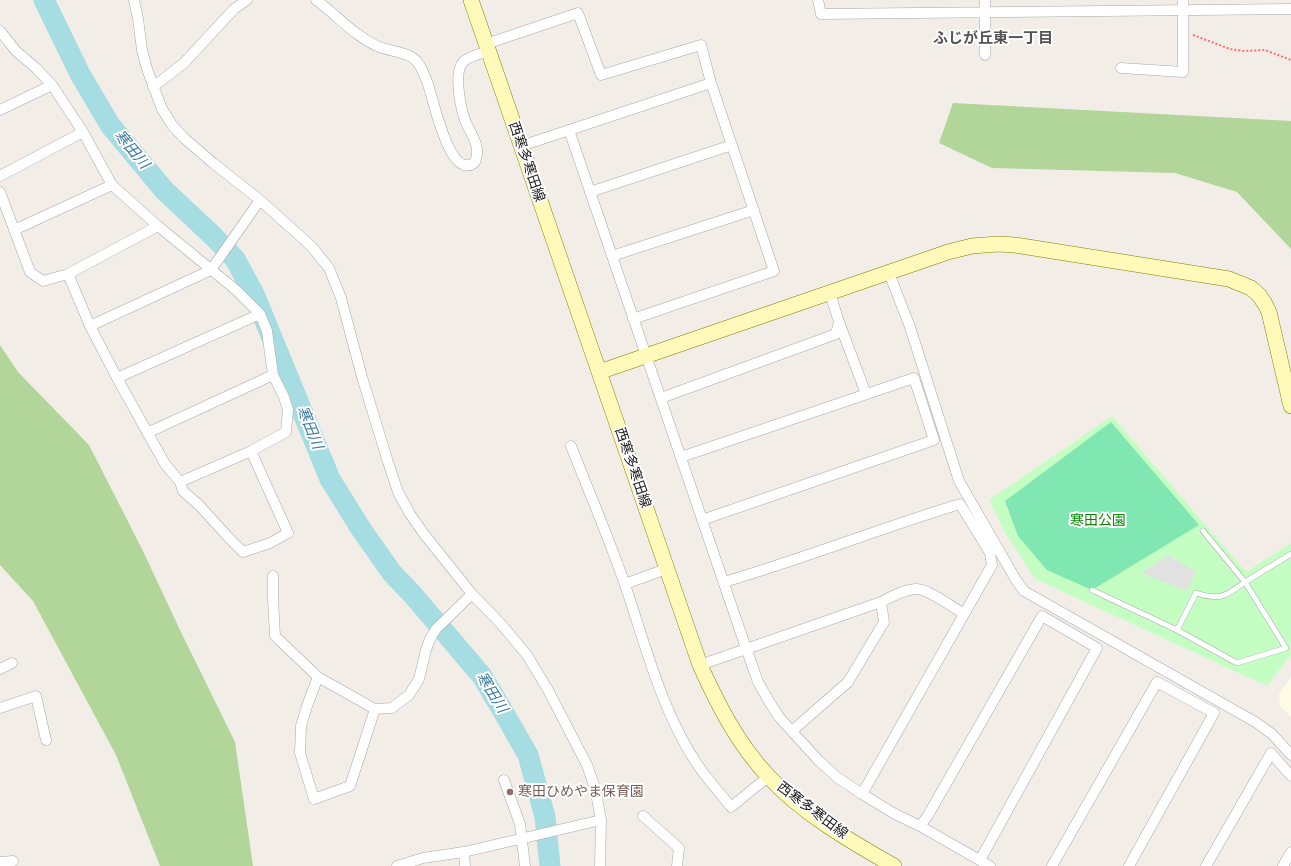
<!DOCTYPE html>
<html>
<head>
<meta charset="utf-8">
<style>
	body { margin:0 }
	canvas { display:block; background:#f2ede7 }
</style>
</head>
<body>
<canvas width="1291" height="866"></canvas>
<script>
const context = document.querySelector('canvas').getContext('2d');
context.lineJoin = 'round';
function paint(path, color) {
  context.fillStyle = color;
  context.fill(path, 'evenodd');
}
function trace(path, color, width, dash) {
  context.strokeStyle = color;
  context.lineWidth = width;
  context.lineCap = dash ? 'butt' : 'round';
  context.setLineDash(dash || []);
  context.stroke(path);
}
function drawText(font, color, halo, rows, align = 'center') {
  context.font = font + ' Roboto,"Noto Sans JP",sans-serif';
  context.lineWidth = 4;
  context.setLineDash([]);
  context.textBaseline = 'middle';
  context.strokeStyle = halo;
  context.fillStyle = color;
  for (const [text, x, y, turn = 0] of rows) {
    context.save();
    context.translate(x, y);
    context.rotate((+turn || 0) * Math.PI / 180);
    context.textAlign = isNaN(turn) ? turn : align;
    if (halo) context.strokeText(text, 0, 0);
    context.fillText(text, 0, 0);
    context.restore();
  }
}
const education = new Path2D(`
	M1291 677V717L1280 706 1279 694Z`);
const forest = new Path2D(`
	M953 103 1291 121V249L1237 192 1175 173 992 168 939 143Z
	M0 345 18 372 89 445 143 551 179 628 235 742 253 866H160L116 755 33 601 0 565Z`);
const park = new Path2D(`
	M1112 416 1246 572 1291 543V654L1267 686 1035 579 1006 534 989 500Z`);
const pitch = new Path2D(`
	M1111 422 1199 525 1092 590 1047 570 1018 536 1005 501Z`);
const parking = new Path2D(`
	M1168 555 1196 572 1186 591 1141 573Z`);
const river = new Path2D(`
	M44 0 80 74 110 125 164 190 213 236 235 259 254 294 330 479 361 529 392 573 413 595 482 676 504 713 528 755 545 817 550 866`);
const path = new Path2D(`
	M1193 35 1230 49 1243 51 1265 50 1291 60`);
const lane = new Path2D(`
	M1203 531 1245 582 1291 554
	M1092 590 1177 630 1196 593C1220 601 1226 596 1245 582L1286 648 1237 663 1177 630`);
const street = new Path2D(`
	M134 0 138 19 142 50 147 69 162 109 172 125 184 138 213 163 260 200 311 246 329 268 341 298 362 377 388 462 398 492 410 514 424 534 472 594 501 624 527 655 548 690 587 765 595 788 601 820 600 866
	M316 0C337 15 353 35 377 46 392 53 411 50 420 66 424 74 428 83 430 91 434 103 451 183 475 162 481 148 473 137 467 125 461 112 453 73 463 62 469 56 480 54 488 51
	M818 0 821 14 1291 9
	M0 31 16 51 37 69 52 85 83 132 112 185 158 226 236 290 260 314 267 331 273 375 284 397 288 410 286 432 251 451 180 482
	M486 44 578 13 601 75 701 45 711 83 774 271 633 319
	M985 55V0
	M1121 68 1183 72V0
	M153 87 184 63 234 9 247 0
	M0 110 52 85
	M569 130 746 648 758 682 770 703 779 717 819 761 838 778 862 794 895 814 920 826 990 866
	M521 146 711 83
	M0 176 83 132
	M0 192 30 272 43 281 68 274 90 326 117 378 165 464 180 482 183 491 199 505 228 537 243 552 270 543 288 533 251 451
	M590 192 732 145
	M14 230 112 185
	M612 256 754 210
	M889 273 910 327 959 481 1016 580 1024 591 1257 723 1272 734 1291 755
	M68 274 158 226
	M839 322 866 394
	M90 326 211 270 260 200
	M117 378 260 314
	M661 398 836 334 839 322 830 293
	M147 433 273 375
	M571 446C589 492 609 538 625 585 646 646 661 710 697 764 707 779 720 793 731 807L769 776
	M681 457 914 378 934 440 702 520
	M273 576V599L275 636 318 677 375 709 392 708 409 695 419 679 426 650 430 639 436 629 472 594
	M724 582C803 559 881 528 960 504L990 553 992 565 862 794
	M625 584 666 569
	M700 665 881 602C891 597 905 589 917 589 928 589 954 608 964 614
	M0 669 12 663
	M318 677 307 706 301 726 300 753 314 799 350 786 375 709
	M0 708 36 696 46 740
	M792 731 848 682 884 622 881 602
	M504 780 520 824 525 866
	M643 816 679 848 677 866
	M920 826 927 817 1042 616 1097 648 980 860
	M464 852 465 866
	M0 862 13 861
	M397 866 423 858 464 852 601 820
	M1052 866 1157 682 1214 713 1129 866
	M1206 866 1271 753 1291 776
	M1283 866 1291 852`);
const secondary = new Path2D(`
	M471 0 700 665C718 705 738 744 768 776 803 814 850 841 894 866
	M599 372 948 252 972 246 998 244 1015 245 1229 279 1251 288 1259 295 1265 304 1269 312 1291 406`);
const markers = [
	[510,792,4,"#8d6e63"]
];
const streetNames = [
	["西寒多寒田線",526,162,71],
	["西寒多寒田線",632,468,71],
	["西寒多寒田線",812,811,37]
];
const parkNames = [
	["寒田公園",1098,521]
];
const educationNames = [
	["寒田ひめやま保育園",518,792]
];
const neighbourhoodNames = [
	["ふじが丘東一丁目",993,39]
];
const waterNames = [
	["寒田川",131,150,50],
	["寒田川",309,428,68],
	["寒田川",491,693,58]
];
paint(education, '#fffce4');
paint(forest, '#b2d599');
paint(park, '#c5fec3');
paint(pitch, '#80e7b3');
paint(parking, '#e1e1e1');
trace(river, '#a5dde3', 21);
trace(lane, '#a8a8a8', 6);
trace(street, '#a8a8a8', 11);
trace(secondary, '#817f00', 16);
trace(path, '#ff6c6f', 2, [2, 2]);
trace(lane, '#fff', 5);
trace(street, '#fff', 10);
trace(secondary, '#fffab9', 15);
for (const [x, y, r, color] of markers) {
  const dot = new Path2D();
  dot.arc(x, y, r, 0, 2 * Math.PI);
  context.fillStyle = color;
  context.fill(dot);
  trace(dot, '#fff', 1.5);
}
drawText('14px', '#212121', '#fff', streetNames);
drawText('14px', '#088703', '#fff', parkNames);
drawText('14px', '#785e54', '#fff', educationNames, 'left');
drawText('bold 15px', '#545454', '#fff', neighbourhoodNames);
drawText('italic 15px', '#3c7ba2', '#fff', waterNames);
</script>
</body>
</html>
